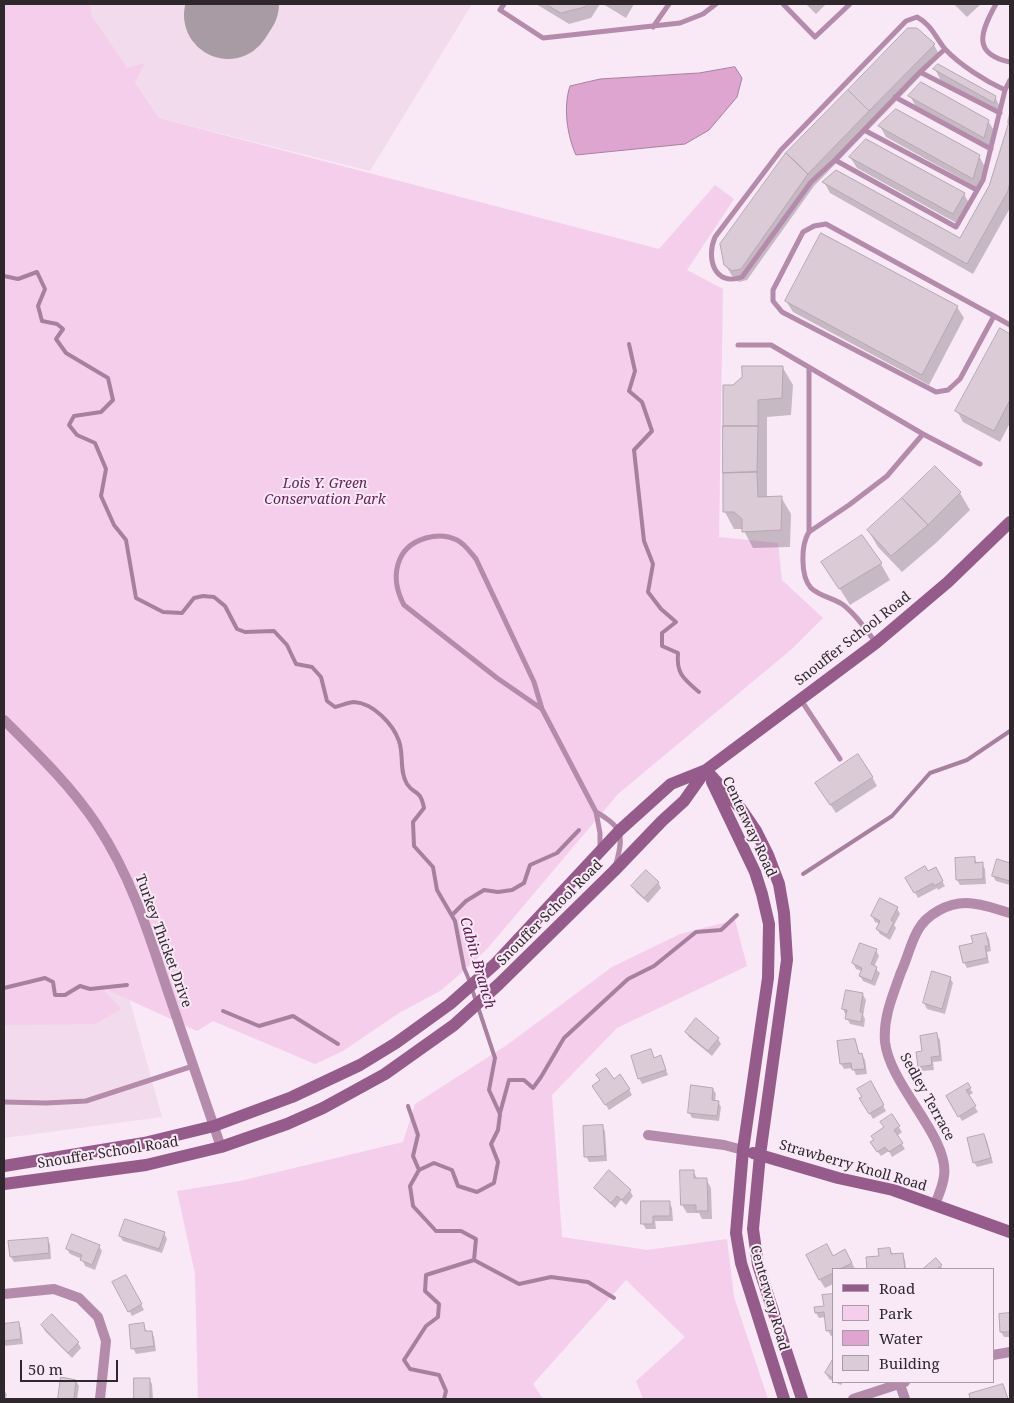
<!DOCTYPE html>
<html>
<head>
<meta charset="utf-8">
<style>
	body { margin:0 }
	#map { position:relative; width:1014px; height:1403px; overflow:hidden; background:#f9e8f5; font-family:"Noto Serif",serif }
	canvas { display:block }
	.frame { position:absolute; inset:0; border:5px solid #2e282d; pointer-events:none }
	.legend { position:absolute; left:832px; top:1268px; width:162px; height:115px; box-sizing:border-box; background:#f9e8f5; border:1px solid #a89ba5; margin:0; padding:6px 9px; list-style:none; font-size:15px; color:#2e282d }
	.legend li { display:flex; align-items:center; gap:10px; height:25px }
	.legend b { width:25px; border:1px solid #a89ba5 }
	.scale { position:absolute; left:20px; top:1360px; width:98px; height:22px; box-sizing:border-box; border:2px solid #2e282d; border-top:0; padding-left:6px; font-size:15px; line-height:18px; white-space:nowrap; color:#2e282d; -webkit-text-stroke:4px #f9e8f5; paint-order:stroke }
</style>
</head>
<body>
<div id="map">
<canvas width="1014" height="1403"></canvas>
<div class="frame"></div>
<ul class="legend">
<li><b style="height:6px;background:#955b8a"></b>Road</li>
<li><b style="height:14px;background:#f4ceeb"></b>Park</li>
<li><b style="height:14px;background:#dda5d0"></b>Water</li>
<li><b style="height:14px;background:#dbcbd7"></b>Building</li>
</ul>
<div class="scale">50 m</div>
</div>
<script>
const context = document.querySelector('canvas').getContext('2d');
context.lineJoin = 'round';
function paint(path, color) {
  context.fillStyle = color;
  context.fill(path, 'evenodd');
}
function trace(path, color, width, dash) {
  context.strokeStyle = color;
  context.lineWidth = width;
  context.lineCap = dash ? 'butt' : 'round';
  context.setLineDash(dash || []);
  context.stroke(path);
}
function drawText(font, color, halo, rows, align = 'center') {
  context.font = font + ' "Noto Serif",serif';
  context.lineWidth = 4;
  context.setLineDash([]);
  context.textBaseline = 'middle';
  context.strokeStyle = halo;
  context.fillStyle = color;
  for (const [text, x, y, turn = 0] of rows) {
    context.save();
    context.translate(x, y);
    context.rotate((+turn || 0) * Math.PI / 180);
    context.textAlign = isNaN(turn) ? turn : align;
    if (halo) context.strokeText(text, 0, 0);
    context.fillText(text, 0, 0);
    context.restore();
  }
}
const built = new Path2D(`
	M90 4H472L370 171 159 118 92 16Z
	M4 775 112 936 162 1117 4 1138Z`);
const green = new Path2D(`
	M4 4H90L92 16 127 68 145 63 135 82 159 118 659 249 715 185 734 199 687 270 723 289 719 537 778 543 782 580 823 618 793 648 618 794 487 949 458 976 440 991 399 1013 343 1051 315 1064 213 1021 197 1031 101 987 121 1009 95 1024 4 1025Z
	M735 920 747 966 617 1028 552 1095 562 1237 647 1250 727 1239 734 1297 768 1399H643L636 1381 685 1337 626 1280 533 1384 543 1399H196H198L195 1274 177 1191 240 1181 403 1142 415 1104 507 1045 612 967 680 934Z`);
const water = new Path2D(`
	M735 67 742 78 737 97 709 130 685 144 576 155C567 135 563 107 570 86L600 79 699 73Z`);
const shadow = new Path2D(`
	M536 4H600L591 18 569 24Z
	M603 4H634L626 18Z
	M806 4H826L816 14Z
	M954 4H981L967 17Z
	M934 45 940 56 814 186 747 280 739 282 732 276 725 264 722 245Z
	M935 69 995 97 1001 109 1000 113 941 81Z
	M910 96 988 121 995 132 991 148 916 107Z
	M1010 110V208L973 274 830 193 824 182 961 239 990 186 1009 126 1007 122Z
	M880 126 979 156 985 167 980 189 886 137Z
	M850 157 964 194 970 205 960 225 857 168Z
	M786 301 957 307 964 318 929 385 793 312Z
	M1000 330 1010 335V423L1000 442 963 422 957 411Z
	M783 368 793 385 791 415 767 417V498L781 497 791 514 790 547 753 548 743 529H734L725 512 734 386Z
	M960 493 970 510 937 542 902 572 878 547 868 530Z
	M823 562 881 564 890 580 850 605Z
	M872 777 877 786 836 813 821 791Z
	M974 858 978 864H982L985 869 986 884 960 885 957 880Z
	M997 860 1010 864V885L996 881 993 876Z
	M935 869 945 886 938 890 937 888 918 898 907 878 928 873Z
	M658 882 661 888 648 903 636 892 633 886Z
	M897 908 900 914 894 925 896 928 890 940 880 934 877 929 880 924 875 922 872 916Z
	M986 934 989 939 991 951 987 952 989 963 967 968 964 962 974 944Z
	M876 950 879 956 874 967 880 973 875 986 863 981 860 976 862 971 856 969 853 963Z
	M950 978 953 983 945 1014 927 1009 924 1003Z
	M863 995 866 1000 863 1015 865 1019 864 1027 850 1024 843 1009Z
	M686 1032 718 1039 721 1044 712 1056 689 1037Z
	M937 1035 940 1040 942 1061 933 1062 934 1070 923 1071 919 1066 923 1052Z
	M855 1040 860 1055H862L865 1060 867 1074 856 1075 853 1068 844 1069 841 1064 838 1042Z
	M650 1051 654 1059 661 1057 668 1075 642 1084 639 1078Z
	M613 1080 629 1089 632 1095 609 1110 597 1091Z
	M870 1082 886 1111 873 1119 861 1099 863 1097Z
	M967 1085 973 1093 968 1096 978 1112 962 1121 948 1097Z
	M713 1089 716 1094 715 1101 718 1102 721 1107 719 1121 692 1118 689 1112Z
	M891 1116 902 1132 897 1136 905 1149 892 1157 889 1151 881 1156 875 1148Z
	M602 1126 605 1131 607 1161 589 1162 586 1156Z
	M984 1135 987 1141 993 1163 977 1167 974 1162Z
	M693 1171 698 1180 706 1179 711 1188 712 1219H702L699 1213H687L682 1205Z
	M610 1172 630 1191 633 1196 626 1205 621 1200 615 1208 599 1193 596 1188Z
	M642 1202H669L672 1208 673 1221H655L656 1229H646L643 1224Z
	M164 1233 167 1239 162 1253 123 1241 120 1236Z
	M47 1239 50 1244 51 1259 14 1262 11 1257Z
	M99 1246 102 1251 95 1270 85 1266 82 1259 70 1254 67 1249Z
	M889 1249 893 1254 902 1255 905 1260 906 1269H868L867 1258 880 1257Z
	M833 1257 850 1259 855 1269H833V1284L825 1288 820 1280Z
	M936 1260 943 1269H924Z
	M126 1276 144 1310 132 1316 114 1283Z
	M833 1295V1336H831L828 1331 826 1317 819 1318 816 1313 825 1307Z
	M1000 1315H1010V1337H1004L1001 1332Z
	M52 1316 78 1343 81 1348 72 1358 45 1331 42 1325Z
	M18 1323 21 1328 23 1344 4 1346V1325Z
	M143 1324 147 1332H151L154 1337 156 1351 136 1354 133 1348Z
	M833 1362V1381L829 1379 826 1373Z
	M62 1379 76 1381 79 1386 77 1399H59Z
	M135 1379H149L152 1384 153 1399H136Z
	M834 1382H843L841 1385Z
	M1003 1385 1008 1399H972L970 1395Z
	M4 1389 7 1395 5 1399H4Z`);
const stream = new Path2D(`
	M4 276 18 279 37 272 45 289 38 306 42 321 57 324 63 329 56 339 66 353 108 378 113 400 101 412 74 416 69 425 77 435 95 443 106 469 101 496 114 525 126 540 136 598 163 612 182 613 194 598 203 596 214 597 225 606 237 629 245 632 274 631 287 645 296 664 312 667 321 677 327 701 335 707C341 706 348 702 354 702 373 703 393 724 399 741 404 755 399 771 407 784 415 796 420 788 424 808L413 822 414 846 433 867 437 890 455 921 464 968 470 982
	M629 344 635 371 629 391 642 402 652 431 634 450 644 541 653 564 648 592 661 609 676 622 662 633V646L678 653C676 674 684 679 699 692
	M803 874 892 816 930 773 967 760 1010 731
	M452 915 466 901 484 890 498 892 512 890 524 883 530 865 557 853 579 830
	M4 988 45 978 53 982 55 995H65L80 986 90 989 127 985
	M223 1011 259 1026 293 1016 338 1044
	M408 1106 418 1135 413 1156 419 1170
	M500 1113 509 1080H524L533 1088 541 1077 564 1038 628 979 654 966 696 932 721 930 737 915
	M474 1260 519 1284 551 1277 588 1282 614 1298
	M444 1399 446 1391 439 1375 410 1369 404 1360 426 1326 438 1317 439 1304 425 1291 426 1275 474 1260 476 1239 461 1231H436L413 1206 410 1186 419 1170 434 1163 452 1170 458 1186 477 1192 494 1183 498 1162 491 1144 498 1130 500 1114 489 1090 495 1058 472 989`);
const runway = new Path2D(`
	M228 15 235 4`);
const building = new Path2D(`
	M546 4H587L585 7 561 13Z
	M908 28H917L935 44 869 111 848 90Z
	M938 64 996 96 994 103 933 69Z
	M921 82 989 120 984 138 908 96Z
	M848 90 869 111 808 174 786 153Z
	M896 109 980 155 973 179 878 126Z
	M1009 123H1010V181L1008 191 967 264 822 182 836 170 960 238 989 186Z
	M866 139 965 193 953 214 849 157Z
	M786 153 808 174 741 269 732 271 724 265 720 244Z
	M821 233 958 306 922 375 785 301Z
	M1000 328 1010 334V400L994 431 955 411Z
	M742 366H783L782 398 758 400V426H723V385H733L742 377Z
	M723 426H758L757 472 723 473Z
	M935 466 961 492 928 525 902 498Z
	M757 472 758 497 782 496 781 530 742 532V519L734 512H723V473Z
	M902 498 928 525 891 556 867 530Z
	M862 535 882 563 839 589 821 562Z
	M858 754 873 777 830 805 815 783Z
	M975 857V863L983 862V879L956 880 955 858Z
	M997 859 1010 863V881L992 876Z
	M925 866 928 871 936 867 943 881 934 886 933 883 914 893 905 878Z
	M646 870 659 882 644 898 631 886Z
	M880 898 898 907 891 920 894 922 887 935 876 929 880 921 871 916Z
	M986 933 989 946H985L987 958 963 963 959 946 973 943 971 936Z
	M860 943 877 949 871 964 877 967 872 981 859 976 862 968 852 963Z
	M932 971 951 977 942 1009 923 1003Z
	M846 990 863 993 860 1012H863L861 1022 845 1019 847 1010 842 1009Z
	M696 1018 719 1038 708 1051 685 1032Z
	M937 1033 940 1056 931 1057 932 1065 918 1067 916 1052 922 1051 920 1036Z
	M855 1039 859 1054 862 1053 865 1069 852 1070 851 1063 840 1064 837 1041Z
	M651 1049 654 1058 661 1055 666 1070 638 1079 631 1056Z
	M606 1068 614 1079 620 1074 630 1089 605 1105 592 1086 600 1080 596 1075Z
	M871 1081 884 1105 869 1114 859 1098 862 1097 857 1089Z
	M968 1083 971 1088 966 1090 976 1106 958 1117 946 1096Z
	M691 1085 713 1088 712 1100 719 1101 717 1116 688 1113Z
	M892 1114 900 1126 894 1130 903 1143 889 1152 885 1147 877 1152 870 1142 874 1140 871 1136 884 1127 880 1122Z
	M603 1125 605 1156 584 1157 583 1126Z
	M984 1134 991 1158 973 1163 967 1138Z
	M609 1170 631 1190 622 1200 617 1196 611 1203 594 1188Z
	M680 1170H694V1178H707L708 1211H696V1205H681Z
	M641 1201H670V1216H653V1224H641Z
	M125 1219 165 1232 159 1249 119 1236Z
	M72 1234 100 1245 92 1265 80 1260 82 1255 66 1249Z
	M48 1238 49 1253 10 1257 8 1241Z
	M827 1244 833 1256 845 1249 852 1263 840 1269H833V1273L819 1280 806 1255Z
	M890 1248 891 1254 903 1253 905 1269H867L866 1257 879 1256 878 1249Z
	M936 1258 942 1265 937 1269H923Z
	M126 1275 142 1304 128 1312 112 1282Z
	M833 1294V1330L826 1331 824 1312 815 1313 814 1307 824 1306 822 1295Z
	M1010 1313V1332H1000L999 1314Z
	M52 1314 79 1342 68 1353 41 1325Z
	M19 1322 21 1339 4 1341V1324Z
	M144 1323 145 1331H152L154 1346 131 1349 129 1325Z
	M833 1359V1378L825 1373Z
	M61 1377 76 1380 74 1399H58Z
	M134 1378H150V1399H134Z
	M1003 1384 1008 1399H970L969 1394Z`);
const lane = new Path2D(`
	M504 4 500 10 543 38 680 23 703 14 716 4
	M783 4 815 37 850 4
	M996 4C981 31 971 54 1010 62
	M653 27 669 4
	M945 49 920 72 835 160 811 182 742 277C714 287 706 258 715 237L781 150 906 21 917 17C932 25 935 37 945 49 960 65 985 81 1005 90
	M920 72 1000 113
	M895 97 991 149
	M864 130 977 190
	M835 160 956 227 983 180 1005 90 1010 80
	M994 316 960 379 948 390 936 392 782 312 773 301V290L803 232 814 226 826 224 994 316 1010 325
	M738 345H771L923 434 887 476 849 505 809 532C801 544 800 576 811 588 819 596 833 598 842 604 856 614 866 630 876 643
	M923 434 980 464
	M809 532V368
	M801 700 840 759
	M542 709 497 678 404 605C390 579 394 547 426 538 436 535 447 535 457 540 465 544 470 552 476 559L534 682 542 709 596 812 600 833V848
	M596 812C623 827 624 835 616 864
	M4 1102 46 1103 86 1101 193 1066`);
const street = new Path2D(`
	M4 720C37 753 71 786 97 825 131 876 149 934 168 992 186 1044 203 1095 221 1147
	M648 1135 724 1145 743 1150
	M935 1205C938 1196 943 1186 944 1176 950 1138 890 1086 885 1042 883 1017 893 995 901 972 907 959 911 942 918 930 927 914 948 903 966 903 981 903 996 909 1010 913
	M4 1294 54 1289 79 1298 98 1317 106 1341 100 1399
	M993 1355 1010 1352
	M899 1382 905 1399
	M853 1399 905 1382`);
const secondary = new Path2D(`
	M706 770 741 809 756 831 768 855 779 884 784 913 787 960 760 1155 753 1229 758 1265 802 1399
	M712 782 755 872 762 894 769 924 768 978 743 1150 736 1233 741 1263 784 1399
	M753 1153 838 1178 893 1190 1010 1232
	M4 1166 144 1143 214 1126 292 1097 360 1065 396 1043 450 1004 495 964 620 830 671 784 706 770 876 643 948 582 1010 522
	M4 1184 146 1165 221 1147 287 1124 323 1108 385 1074 454 1025 499 984 614 871 662 821 684 801 706 770`);
const parkNames = [
	["Lois Y. Green",325,484],
	["Conservation Park",325,500]
];
const streetNames = [
	["Snouffer School Road",853,639,-38],
	["Centerway Road",749,827,65],
	["Snouffer School Road",550,913,-45],
	["Turkey Thicket Drive",163,941,70],
	["Sedley Terrace",927,1097,61],
	["Snouffer School Road",108,1153,-9],
	["Strawberry Knoll Road",853,1166,16],
	["Centerway Road",769,1298,74]
];
const waterNames = [
	["Cabin Branch",477,963,74]
];
paint(built, '#f2dbec');
paint(green, '#f4ceeb');
paint(water, '#dda5d0');
trace(water, '#a8809f', 1);
paint(shadow, '#0003');
trace(stream, '#a8809f', 4);
trace(runway, '#a89ba4', 88);
paint(building, '#dbcbd7');
trace(building, '#b6a6b2', 1);
trace(lane, '#b48bab', 5);
trace(street, '#b48bab', 10);
trace(secondary, '#955b8a', 12);
drawText('italic 14px', '#64245a', '#f9e8f5', parkNames);
drawText('14px', '#2e282d', '#f9e8f5', streetNames);
drawText('italic 15px', '#5b1b51', '#f9e8f5', waterNames);
</script>
</body>
</html>
